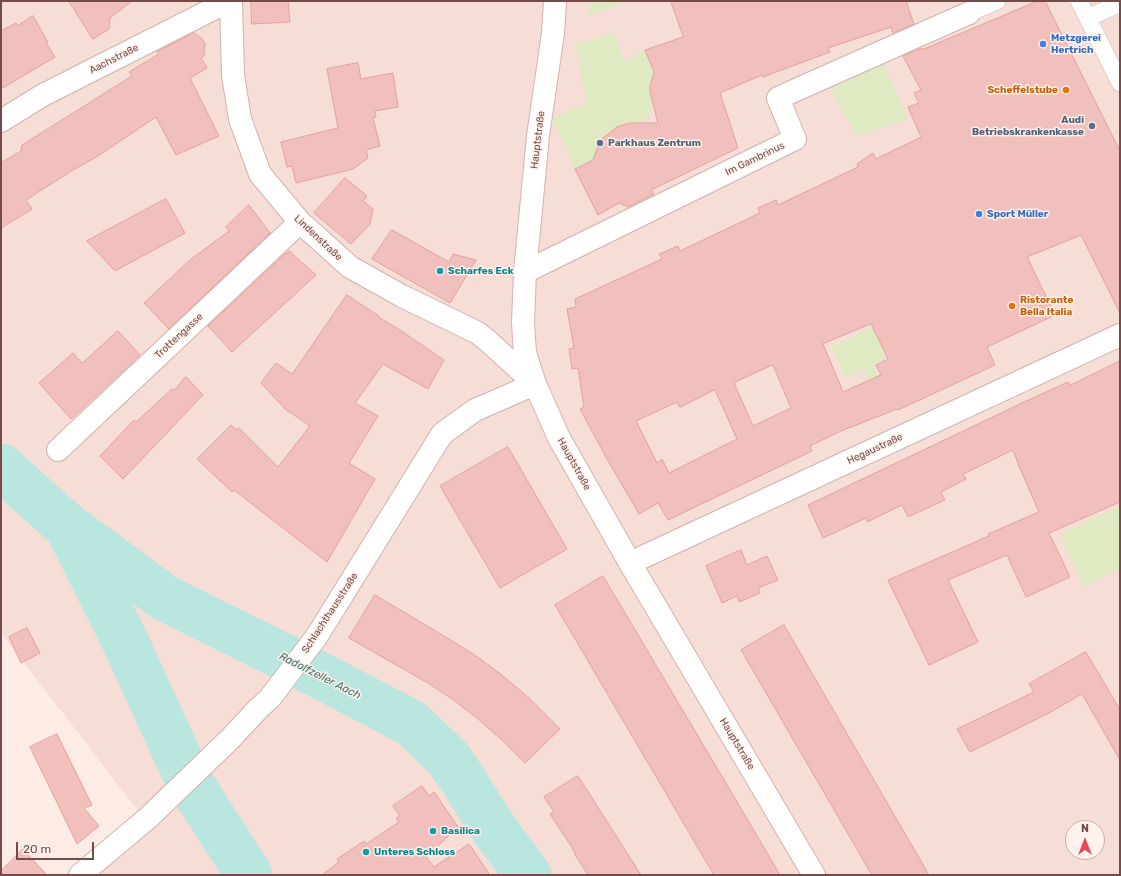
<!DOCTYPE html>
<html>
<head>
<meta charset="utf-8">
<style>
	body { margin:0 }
	#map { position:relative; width:1121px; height:876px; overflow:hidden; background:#fcece5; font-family:Rubik,sans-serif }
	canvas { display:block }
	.frame { position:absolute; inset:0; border:2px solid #754b4a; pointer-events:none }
	.north { position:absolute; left:1065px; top:820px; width:40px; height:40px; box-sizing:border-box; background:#fff1eb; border:1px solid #c8afab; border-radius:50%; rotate:0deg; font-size:11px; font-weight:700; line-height:16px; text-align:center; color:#754b4a }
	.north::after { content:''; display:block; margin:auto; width:14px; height:18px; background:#e74958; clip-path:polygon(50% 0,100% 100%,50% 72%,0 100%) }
	.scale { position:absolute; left:16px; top:842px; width:78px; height:18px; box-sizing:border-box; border:2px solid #754b4a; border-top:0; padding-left:5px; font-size:12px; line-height:14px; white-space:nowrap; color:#754b4a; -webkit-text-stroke:3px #fff1eb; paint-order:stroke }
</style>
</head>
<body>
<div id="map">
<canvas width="1121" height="876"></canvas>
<div class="frame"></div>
<div class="north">N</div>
<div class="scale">20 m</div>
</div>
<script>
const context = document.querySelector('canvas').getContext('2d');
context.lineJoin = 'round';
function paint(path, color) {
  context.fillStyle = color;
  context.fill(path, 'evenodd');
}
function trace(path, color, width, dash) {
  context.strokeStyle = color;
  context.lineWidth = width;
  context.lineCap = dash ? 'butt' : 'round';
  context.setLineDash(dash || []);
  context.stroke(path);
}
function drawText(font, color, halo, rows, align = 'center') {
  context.font = font + ' Rubik,sans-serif';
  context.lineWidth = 3;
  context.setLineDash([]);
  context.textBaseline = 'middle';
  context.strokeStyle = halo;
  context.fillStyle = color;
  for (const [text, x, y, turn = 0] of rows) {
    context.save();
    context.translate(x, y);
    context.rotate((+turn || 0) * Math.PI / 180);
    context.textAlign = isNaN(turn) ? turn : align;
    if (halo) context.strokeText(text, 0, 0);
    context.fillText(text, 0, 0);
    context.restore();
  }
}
const residential = new Path2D(`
	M1 1H1120V875H86L142 816 1 633ZM1073 828H1097V852H1073Z`);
const green = new Path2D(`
	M590 1H628L588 16Z
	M614 33 624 61 645 50 655 74C642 91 658 103 650 115 643 125 635 122 626 124 617 125 608 132 603 139 599 144 598 153 596 159L575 169 552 118 587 103 575 44Z
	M879 53 908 119 857 136 823 77Z
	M954 280 903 334 880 346 886 359 873 365 879 379 870 383 864 370 846 378 831 346 865 331 862 322Z
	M1120 506V568L1084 587 1060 534Z`);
const river = new Path2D(`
	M1 467 67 526 165 598 306 668 411 723 447 757 461 777 494 829 528 875
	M71 533 125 641 189 781 249 875`);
const building = new Path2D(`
	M69 1H132L110 18 109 29 93 39Z
	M251 1H288L290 22 252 24Z
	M671 1H906L914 24 893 33 891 27 828 48 830 52 763 77 762 75 720 93 738 148 651 190 654 194 628 207 619 203 598 215 575 169 593 160 599 143 602 139 617 127 629 123H658L650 92V86L654 72 645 50 683 37Z
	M1038 1H1045L1120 151V313L1081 235 1027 257 1055 315 987 347 995 365 898 410 897 409 841 431 810 446 812 451 668 520 658 503 639 514 607 459 580 409 584 407 578 368 572 369 569 349 574 348 567 309 576 307 575 299 662 259 659 254 678 246 680 251 760 213 758 208 776 200 778 205 858 167 857 164 873 153 876 159 921 137 908 107 919 103 914 93 921 90 903 56 922 48 923 49ZM871 324 888 359 876 365 881 375 843 392 823 344ZM773 365 791 408 753 426 734 383ZM715 390 737 439 669 473 662 459 657 463 636 421 677 402 680 407Z
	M33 16 48 42 46 43 55 57 1 89V31L16 23 18 25Z
	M194 33 201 38 205 43 204 56 201 58 207 68 190 78 219 136 176 155 156 117 98 156 73 170 26 200 32 209 1 228V163L21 151 22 145 132 76 129 72 159 54 157 52Z
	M358 63 361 79 393 73 398 107 375 111 376 117 373 118 380 146 366 150 368 158 353 169 296 183 292 166 287 167 281 142 338 128 327 69Z
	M345 178 367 196 363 201 373 209 370 224 351 244 314 213Z
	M166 199 185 233 115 271 87 241Z
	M249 205 270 233 169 329 144 303 190 260 229 231 226 227Z
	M392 230 449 262 453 254 476 260 450 303 372 259Z
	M289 251 316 275 232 352 208 326 286 253V254Z
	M347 295 379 316 378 317 403 332 444 360 428 389 383 364 355 403 378 416 349 463 375 479 327 562 234 490 232 492 197 459 231 425 236 430 239 428 278 467 310 426 285 409 261 383 276 363 292 374Z
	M118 331 140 355 71 419 39 383 73 353 82 363Z
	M1120 361V502L1049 533 1070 577 1026 597 1007 555 948 580 978 642 929 665 888 580 989 536 988 534 1039 512 1019 466 1013 450 963 474 966 479 941 492 945 500 908 517 902 505 867 522 866 518 823 538 808 505 1022 403 1068 382 1070 385Z
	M186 377 203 395 123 479 100 456 134 420 136 422 172 389 174 390Z
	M508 447 567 549 500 588 440 486Z
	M741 550 747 565 767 556 778 580 758 588 760 593 739 602 737 596 722 603 706 566Z
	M603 576 733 795 780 875H714L555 605Z
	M375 595 454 642 479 658 503 676 528 697 560 729 525 763 504 742 477 718 452 699 428 683 349 638Z
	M784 625 929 875H872L741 650Z
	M27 628 40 653 21 663 9 637Z
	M1086 652 1120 710V760L1082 694 1049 713 970 752 957 729 1034 692 1029 684Z
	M57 734 92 805 84 808 99 826 77 844 30 747Z
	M578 776 608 823 641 875H588L574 853 575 852 550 814 554 812 544 797Z
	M422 786 429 796 434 792 458 827 426 857 434 867 469 844 490 875H322L339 862 337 859 364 841 366 844 399 822 396 818 400 816 393 806Z
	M23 849 47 875H1V871Z`);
const pedestrian = new Path2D(`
	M1079 1 1120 83
	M969 13 997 1
	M1088 18 1120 3`);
const minor = new Path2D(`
	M1 121 43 95 229 1
	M525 272 795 139 778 98 969 13
	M58 450 300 222
	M630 563 1120 335
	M80 875 149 817 230 739 258 709 270 698 317 636 442 434 475 410 535 384 489 342 478 333 402 296 350 267 300 222 260 174 240 119 233 75 231 1`);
const secondary = new Path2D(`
	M555 1 553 33 538 136 525 272 523 322 525 353 535 384 559 438 630 563 814 875`);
const markers = [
	[1043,44,4,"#3f7fe0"],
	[1066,90,4,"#e8710a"],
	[1092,126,4,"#5c6f8a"],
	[600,143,4,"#5c6f8a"],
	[979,214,4,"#3f7fe0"],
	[440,271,4,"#0f9aa8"],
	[1012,306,4,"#e8710a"],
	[433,831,4,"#0f9aa8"],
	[366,852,4,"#0f9aa8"]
];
const shopNames = [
	["Metzgerei",1051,38],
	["Hertrich",1051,50],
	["Sport Müller",987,214]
];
const streetNames = [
	["Aachstraße",114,59,-27],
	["Hauptstraße",538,140,-83],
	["Im Gambrinus",755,159,-26],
	["Lindenstraße",318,238,43],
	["Trottengasse",179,336,-43],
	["Hegaustraße",875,449,-25],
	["Hauptstraße",574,464,61],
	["Schlachthausstraße",330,613,-57],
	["Hauptstraße",737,744,59]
];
const foodNames = [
	["Scheffelstube",1058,90],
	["Ristorante",1020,300,"left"],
	["Bella Italia",1020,312,"left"]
];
const serviceNames = [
	["Audi",1084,120],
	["Betriebskrankenkasse",1084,132],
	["Parkhaus Zentrum",608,143,"left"]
];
const cultureNames = [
	["Scharfes Eck",448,271],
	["Basilica",441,831],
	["Unteres Schloss",374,852]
];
const waterNames = [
	["Radolfzeller Aach",320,676,27]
];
paint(residential, '#f6ded6');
paint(green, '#dfeac3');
trace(river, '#b9e6de', 47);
paint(building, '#f2c0bc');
trace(building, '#e5a19c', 1);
trace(pedestrian, '#d0b2ae', 18);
trace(minor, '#d0b2ae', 24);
trace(secondary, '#d6b2ad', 24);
trace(pedestrian, '#fff', 17);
trace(minor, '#fff', 22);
trace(secondary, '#fff', 22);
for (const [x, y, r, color] of markers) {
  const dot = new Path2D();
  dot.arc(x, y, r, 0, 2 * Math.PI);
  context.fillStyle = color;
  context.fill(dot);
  trace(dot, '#fff1eb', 1.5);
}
drawText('bold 10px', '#366cbe', '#fff1eb', shopNames, 'left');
drawText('10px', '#754b4a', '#fff1eb', streetNames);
drawText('bold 10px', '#c56008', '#fff1eb', foodNames, 'right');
drawText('bold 10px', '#4e5e75', '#fff1eb', serviceNames, 'right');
drawText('bold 10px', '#0d838f', '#fff1eb', cultureNames, 'left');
drawText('italic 11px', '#3a746b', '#fff1eb', waterNames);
</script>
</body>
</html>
